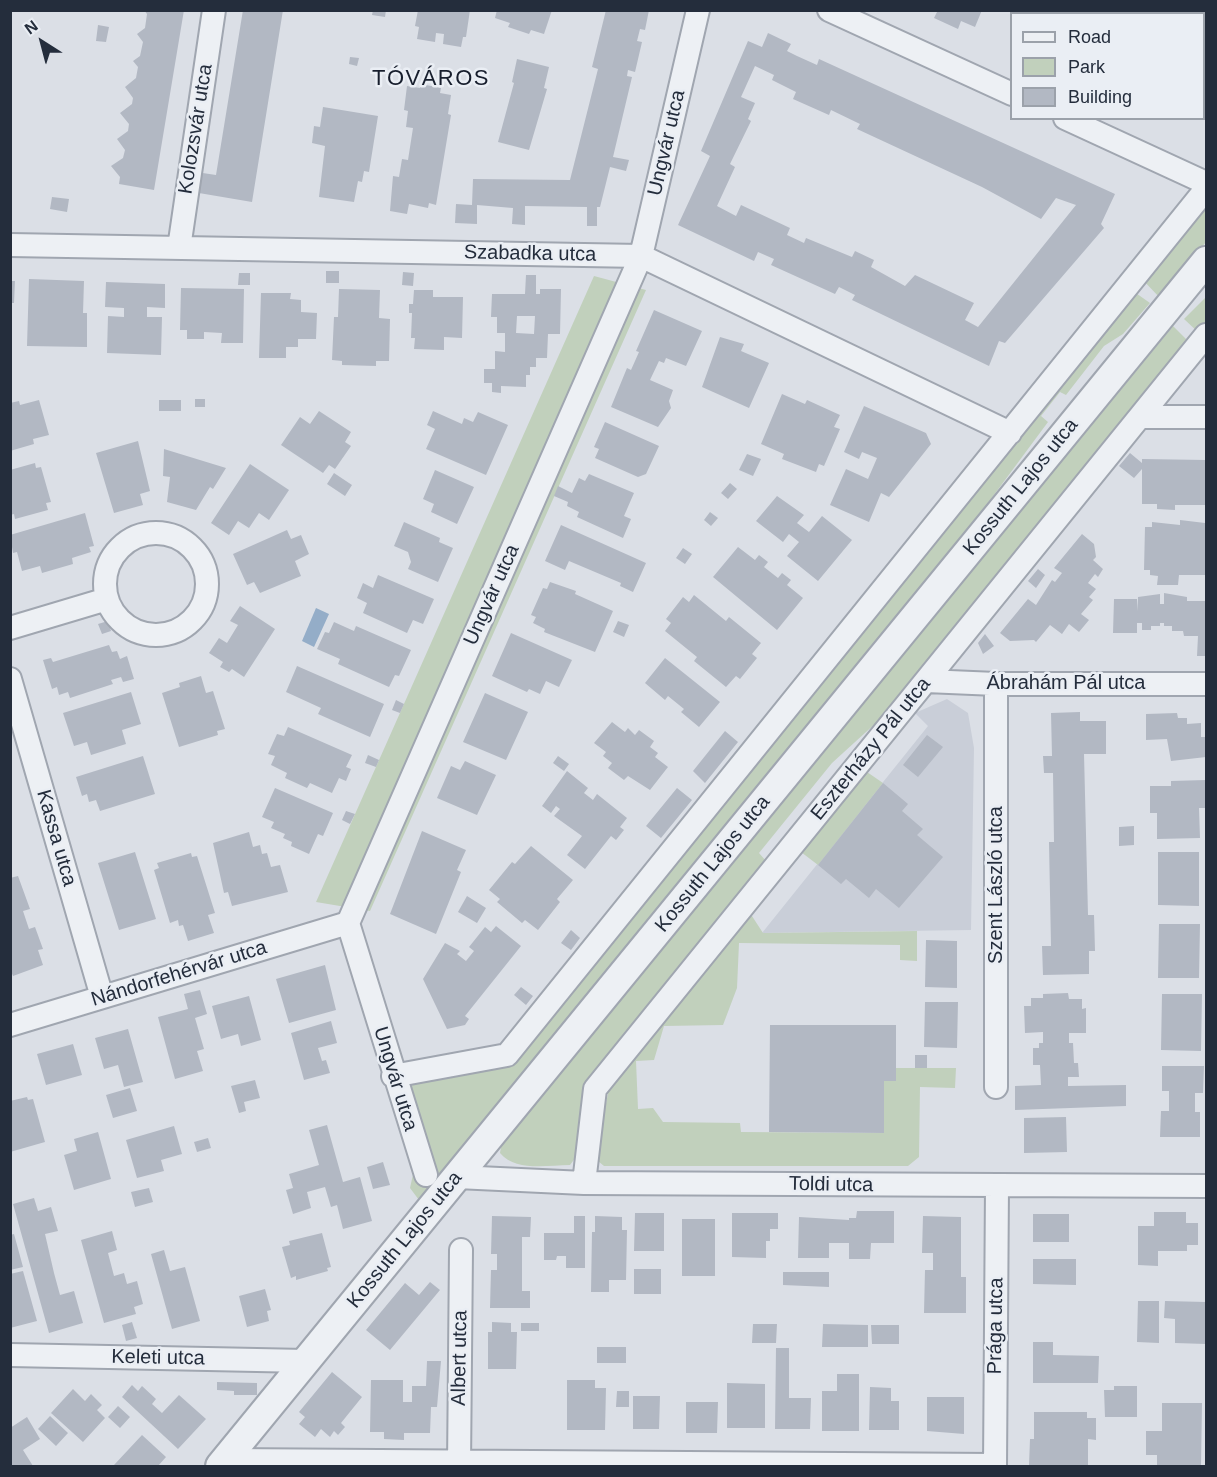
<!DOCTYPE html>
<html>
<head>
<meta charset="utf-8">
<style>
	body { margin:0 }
	#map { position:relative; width:1217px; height:1477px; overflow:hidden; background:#dbdfe6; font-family:Arial,sans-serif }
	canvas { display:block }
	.frame { position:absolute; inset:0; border:12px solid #242d3c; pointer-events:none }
	.legend { position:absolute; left:1010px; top:12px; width:195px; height:108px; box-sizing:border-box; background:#eaeef4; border:2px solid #9ba1aa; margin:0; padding:8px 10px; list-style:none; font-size:18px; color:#242d3c }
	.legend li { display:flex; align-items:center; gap:12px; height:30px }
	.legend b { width:30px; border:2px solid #9ba1aa }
	.north { position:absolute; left:12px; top:12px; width:60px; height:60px; -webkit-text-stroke:4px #eaeef4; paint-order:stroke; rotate:324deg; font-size:16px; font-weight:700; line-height:24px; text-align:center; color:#242d3c }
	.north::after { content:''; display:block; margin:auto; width:21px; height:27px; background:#242d3c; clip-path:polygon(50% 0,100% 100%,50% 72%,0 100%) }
</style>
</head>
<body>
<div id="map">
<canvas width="1217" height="1477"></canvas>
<div class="frame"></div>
<ul class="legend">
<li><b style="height:8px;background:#edf0f4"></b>Road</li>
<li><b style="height:16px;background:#c1d0bc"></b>Park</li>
<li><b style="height:16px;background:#b2b8c3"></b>Building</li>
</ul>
<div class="north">N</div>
</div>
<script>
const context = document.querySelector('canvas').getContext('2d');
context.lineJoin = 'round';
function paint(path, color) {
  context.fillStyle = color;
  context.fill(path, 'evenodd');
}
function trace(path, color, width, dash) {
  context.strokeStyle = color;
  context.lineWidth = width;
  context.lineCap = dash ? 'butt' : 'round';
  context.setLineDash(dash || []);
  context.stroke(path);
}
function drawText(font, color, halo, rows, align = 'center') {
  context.font = font + ' Arial,sans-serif';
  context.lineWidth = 5;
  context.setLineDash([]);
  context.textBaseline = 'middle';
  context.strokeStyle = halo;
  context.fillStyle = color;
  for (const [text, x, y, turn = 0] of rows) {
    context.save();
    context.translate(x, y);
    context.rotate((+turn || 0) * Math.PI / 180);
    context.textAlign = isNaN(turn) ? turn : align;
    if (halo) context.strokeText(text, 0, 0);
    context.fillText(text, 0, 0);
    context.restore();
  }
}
const built = new Path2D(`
	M947 699 968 713 974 748 971 930 762 933 928 726 915 713Z`);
const green = new Path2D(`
	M1206 199V242L1160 298 1141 278Z
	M594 276 646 290 370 911 316 902Z
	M1133 291 1150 303 1123 334 1104 346 1066 395 1060 392 1041 416 1048 422 922 592 419 1200 410 1188 414 1170 407 1095 412 1085 518 1055Z
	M1206 297V326L1200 334 1184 319Z
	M1173 326 1191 344 917 677 877 722 832 763 759 853 766 861 596 1072 576 1157 570 1165C547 1165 516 1172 500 1153L502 1142Z
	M867 772 883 783 818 865 801 852Z
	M750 913 763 933 917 931V961L900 960V945L739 943 737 988 723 1025 664 1026 654 1060 636 1061 638 1109 653 1108 663 1122 740 1123 741 1132 883 1133 884 1081H895L896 1068H956L955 1088 920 1087 919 1157 908 1166H604L598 1161 596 1152 610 1084Z`);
const water = new Path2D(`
	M316 608 329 614 314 647 302 641Z`);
const building = new Path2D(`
	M144 10H184L154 190 119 184 120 177 111 166 123 158 125 150 117 139 128 131 129 124 120 113 132 104 133 98 125 87 136 78 138 67 133 61 140 56 143 42 137 34 145 28 147 14Z
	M243 10H283L252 202 193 192 196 172 216 175Z
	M373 10H386L385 17 372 15Z
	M418 10H470L466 37H463L461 47 443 44 444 34 436 33 435 42 417 39 419 27 415 26Z
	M497 10H552L544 34 531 30 529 34 508 27 510 23 495 18Z
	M606 10H649L645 30 640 29 637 41 642 42 635 72 628 70 627 76 632 77 613 157 629 160 626 171 610 167 600 207H597V226H587V207L525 206V225L512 224 513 208 477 205V224L455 223 456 204 472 205 473 179 570 180 598 69 592 67Z
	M938 10H982L975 27 961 21 958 29 934 18Z
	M1032 10H1082L1089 14H1031Z
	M98 25 109 27 106 42 96 41Z
	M1206 30V104L1204 101V33Z
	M768 33 791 44 787 51 797 56 817 65 819 59 1115 194 1101 224 1104 228 1005 343 999 341 989 366 852 300 855 295 839 287 835 294 771 265 774 259 758 252 754 261 678 225 710 156 701 151 748 41 762 47ZM755 66 774 75 772 80 796 92 793 99 829 115 831 110 860 124 857 129 982 187 1041 219 1056 198 1076 205 978 327 965 320 974 303 915 275 905 286 871 267 874 260 855 251 852 257 806 238 804 243 787 235 790 228 741 205 736 216 717 206 735 167 730 164 751 121 748 119 755 103 741 97Z
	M350 57 359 58 357 66 349 64Z
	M517 59 549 67 544 88 547 89 529 150 498 142 514 83 512 82Z
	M421 84 441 88 440 93 451 95 448 114 451 115 436 205 429 203 428 208 409 204 407 214 390 211 393 176 399 177 402 159 408 160 413 128 406 127 408 111 404 110 407 86 420 88Z
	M323 107 378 116 369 172 364 171 362 182 358 181 354 202 319 197 325 146 312 143 314 126 320 127Z
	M52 197 69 199 67 212 50 209Z
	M326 271H339V283H326Z
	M403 272 414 273 413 286 402 285Z
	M239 273H250V285H238Z
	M526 275H536V294H540V289H561L560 334H548L547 358H536V367H530V375H526V387L501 386V393L492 392V383H484V369H495V351L505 352V333H497V317H491L492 294H525ZM517 316H535L534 334 516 333Z
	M29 279 84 281 83 313H87V347L27 346Z
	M10 281H15L14 303H10Z
	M106 282 165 284V308L147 307V317H162L161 355 107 353 108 316 124 317V308L105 307Z
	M181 288 244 289 243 343H221L222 333 204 332V339H187V330H180Z
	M339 289 380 290 379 318 390 319 389 361H376V366L342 365V361L332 360 334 317H338Z
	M414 290H433V297H463L462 338 444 337V350L414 349 415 338H411L412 313H409V304H413Z
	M261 293H291L290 299 301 300V312L317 313 316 339H298V347H286V358H259Z
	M654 310 702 331 686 366 666 358 664 363 659 361 650 380 673 390 669 401 671 408 658 427 611 407 627 368 631 370 639 352 636 351Z
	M720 337 744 344 741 351 769 363 749 408 702 387Z
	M782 394 805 404 807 400 840 415 834 427 840 429 824 466 819 464 816 472 782 459 784 454 761 444Z
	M195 399H205V407H195Z
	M39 400 49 435 33 439 34 444 10 451V403L19 401 20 405Z
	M159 400H181V411H159Z
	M864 406 926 433 931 444 889 497 881 493 869 522 830 505 846 469 868 479 877 458 862 452 859 459 844 452Z
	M319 411 351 432 345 442 351 446 335 469 329 465 323 473 281 445 300 417 310 424Z
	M433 411 462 424 464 418 473 422 478 412 508 425 486 475 426 449 435 429 427 425Z
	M605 422 659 446 646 474 638 477 595 458 599 449 594 447Z
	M138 441 150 491 140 494 143 505 114 513 96 453Z
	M164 449 226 468 213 489 210 487 196 510 167 502 170 477 163 476Z
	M1130 453 1142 463V459L1206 460V505H1175V510L1157 509V504H1142V469L1134 478 1119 466Z
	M747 454 761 459 753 476 739 470Z
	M35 463 36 468 41 467 51 502 46 503 48 510 15 519 14 514 10 515V470Z
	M250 464 289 490 269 520 259 513 249 528 238 521 229 535 211 523Z
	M435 470 474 487 457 524 431 512 434 504 423 499Z
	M334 473 352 485 345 496 327 484Z
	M589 474 634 493 624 516 631 519 623 538 577 517 579 512 567 506 568 502 554 496 558 486 572 493 579 478 585 481Z
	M730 483 737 489 728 499 721 493Z
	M777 496 804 515 797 523 809 532 822 516 852 540 818 581 787 556 799 542 789 534 783 542 756 521Z
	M710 512 718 518 711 526 704 520Z
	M85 513 94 546 89 547 91 552 72 558 73 564 42 573 40 566 22 571 17 552 13 553 10 535Z
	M1180 520 1205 523 1206 575H1179L1178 585H1157L1158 576 1150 575V570H1144L1145 527H1152V522L1180 525Z
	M404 522 440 538 439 542 453 548 438 582 408 569 411 562 408 552 394 546Z
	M561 525 646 563 633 592 620 586 621 583 569 561 565 570 545 561Z
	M287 530 291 539 301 535 309 554 295 561 301 576 260 593 254 582 247 585 233 554Z
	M1082 534 1094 544 1096 557 1093 560 1103 569 1098 577 1095 574 1088 583 1096 589 1089 597 1093 600 1081 614 1089 620 1079 632 1069 624 1062 634 1050 625 1036 642 1034 640 1010 641 1000 633 1028 599 1036 605 1052 580 1055 582 1062 573 1054 568Z
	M738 547 755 560 759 555 768 562 764 567 778 578 782 573 791 580 787 585 803 598 777 630 713 577Z
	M683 548 692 554 685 564 676 558Z
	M1038 569 1045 575 1036 588 1028 581Z
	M378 575 434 599 423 624 413 620 407 633 363 613 367 603 357 598 363 583 373 588Z
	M550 582 576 591 575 594 613 611 595 652 544 632 545 629 533 623 536 617 531 615 543 588 547 589Z
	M1164 593 1187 597V601H1206L1205 656H1197L1198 636H1184L1183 631H1172V626H1164V623H1160V626H1151V630H1142V623H1137V633H1113L1114 599H1137L1138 611V597L1160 594V604H1164Z
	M694 595 726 621 729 617 761 643 752 654 757 658 740 679 736 676 726 687 694 661 697 657 665 631 671 623 666 619 683 597 689 602Z
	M240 606 275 629 244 677 232 669 229 672 220 667 223 662 209 653 219 638 227 643 238 625 230 621Z
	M108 621 111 631 102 634 98 624Z
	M618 621 629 625 624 637 613 632Z
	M334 622 354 631 356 626 411 650 399 676 395 675 389 687 338 664 340 659 317 649 325 632 329 633Z
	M511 633 572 660 559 687 546 681 540 694 529 689 527 692 492 676Z
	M985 634 994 646 983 654 978 643Z
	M109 645 112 652 117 651 120 659 127 656 134 679 123 682 121 677 111 680 113 684 70 698 68 692 59 695 57 687 52 689 43 660 51 658 53 662Z
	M665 658 720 702 699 727 681 712 684 709 668 696 665 700 645 683Z
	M297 666 384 704 370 737 318 714 321 708 286 692Z
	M201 676 206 693 213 691 225 729 217 731 218 735 179 747 162 693 180 687 179 683Z
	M131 692 141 724 122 730 126 744 91 755 87 742 74 746 63 713Z
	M485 693 528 712 506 760 463 742Z
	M396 700 404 704 400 713 392 710Z
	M1080 712V721H1106V754H1084L1088 915H1094L1095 951H1089V974L1043 975 1042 946H1051L1049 842H1054L1053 773H1044L1043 756H1052L1051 713Z
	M1177 713 1178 718H1187V724L1201 723V737H1206V757L1171 761 1167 739 1146 740V714Z
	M612 722 625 732 628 728 635 735 639 730 654 741 650 747 658 753 655 757 668 767 650 790 628 776 624 780 608 768 612 763 603 756 606 752 594 743Z
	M288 727 352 755 346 767 351 769 346 781 339 778 332 793 310 783 307 788 285 778 287 773 271 765 275 756 268 754 277 734 284 736Z
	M725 731 738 742 705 783 693 771Z
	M927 735 943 747 918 777 903 765Z
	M368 755 379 760 376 767 365 763Z
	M143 756 155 794 100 811 96 800 89 802 87 794 82 796 76 777Z
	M558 756 569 764 564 771 553 763Z
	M465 761 496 775 477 815 437 798 451 766 460 770Z
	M567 771 588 788 584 793 593 800 597 794 627 818 620 827 624 830 616 840 611 836 585 869 567 855 582 836 554 816 560 809 556 806 551 813 542 806Z
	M1206 780V808H1199L1200 838 1157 839V813H1150V786H1171V781Z
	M883 783 908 804 902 811 923 829 917 835 943 857 899 908 876 889 869 898 846 879 841 884 818 865Z
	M275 788 333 813 323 836 318 834 309 854 291 846 292 842 283 838 285 834 271 828 274 822 262 817Z
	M677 788 692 800 661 838 646 826Z
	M346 811 355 814 350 824 342 820Z
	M1134 826V845L1119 846V827Z
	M422 831 466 850 457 870 461 872 436 934 390 914Z
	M249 832 253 847 260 845 262 854 267 853 271 867 280 865 288 892 232 906 228 892 224 893 213 843Z
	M531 846 573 880 557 899 560 902 538 930 525 920 522 923 497 902 500 899 489 890 512 862 515 864Z
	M135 852 156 919 119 930 98 863Z
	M1158 852H1199V906L1158 905Z
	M191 853 192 857 197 856 215 913 208 915 214 933 188 941 183 925 179 926 178 920 170 923 154 870 159 868 157 863Z
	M18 876 30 909 23 911 29 929 35 927 43 949 38 950 43 965 13 976 10 969V878Z
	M467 896 486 908 477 923 458 912Z
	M1159 924H1200L1199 978H1158Z
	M496 926 521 946 465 1016 469 1019 465 1025 447 1029 423 979 445 943 460 951 457 954 466 961 474 951 469 947 485 927 491 932Z
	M571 930 580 938 571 950 561 943Z
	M926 940 957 941V988L925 987Z
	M325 965 336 1010 289 1023 276 979Z
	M521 987 533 996 526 1005 514 995Z
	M200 990 207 1014 195 1018 204 1049 197 1051 203 1071 175 1079 158 1017 188 1009 184 994Z
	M1068 993 1069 999H1082V1009L1086 1008V1033H1069V1043H1073L1074 1063H1078L1079 1077H1068V1086L1126 1085V1106L1015 1110V1086L1041 1085 1040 1065H1033V1048H1039V1043H1043V1032L1025 1033 1024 1006H1031V998H1043V994Z
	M1162 994H1202L1201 1051 1161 1050Z
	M249 996 261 1040 241 1046 238 1034 221 1039 212 1006Z
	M925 1002H958L957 1048 924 1047Z
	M331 1021 337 1043 318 1048 322 1061 326 1060 330 1073 304 1080 291 1033Z
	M770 1025H896V1081H884V1133L769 1132Z
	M128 1029 143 1082 124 1087 118 1065 104 1069 95 1038Z
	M73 1044 82 1075 46 1085 37 1054Z
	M915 1055H927V1068H915Z
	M1162 1066H1204L1203 1093H1195V1112H1200V1137H1160L1161 1111H1169V1091H1162Z
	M255 1080 260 1098 244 1102 246 1111 239 1113 231 1086Z
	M130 1088 137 1111 113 1118 106 1095Z
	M27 1097 28 1100 33 1099 45 1142 10 1152V1101Z
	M1066 1117 1067 1152 1024 1153V1118Z
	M327 1125 343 1182 360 1177 372 1221 343 1229 337 1205 331 1207 325 1187 307 1192 311 1208 293 1214 286 1190 293 1188 289 1174 319 1165 309 1130Z
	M174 1126 182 1154 161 1160 164 1171 137 1178 126 1140Z
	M98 1132 111 1179 74 1190 64 1155 77 1151 74 1139Z
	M208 1138 211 1148 197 1152 194 1142Z
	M383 1162 390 1185 373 1189 367 1167Z
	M149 1188 153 1202 135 1207 131 1192Z
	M34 1198 38 1211 51 1207 58 1231 45 1234 54 1273 60 1295 74 1291 83 1323 49 1333 13 1204Z
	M857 1211H894V1243H871L870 1259H849V1243H829V1258H798L799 1217 849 1220V1218H856Z
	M1154 1212H1186V1223H1198V1245H1187V1251H1158V1266L1138 1265V1226H1154Z
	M635 1213H664V1251H634Z
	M732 1213H778V1229H770V1241H766V1258L732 1257Z
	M1033 1214H1069V1242H1033Z
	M492 1216 531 1217 530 1237H522V1291H530V1308H490L491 1270H497V1254H491Z
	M574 1216H585V1268H566V1256H557L556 1260H544V1233H574Z
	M595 1216 622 1217V1230H627L626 1280H609V1292H591L592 1232H595Z
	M923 1216 961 1217V1277H966V1313H924L925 1270H933V1253H922Z
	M682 1219H715V1276H682Z
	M112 1231 117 1250 108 1253 114 1276 124 1273 127 1284 137 1281 143 1304 134 1307 136 1314 104 1323 81 1240Z
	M322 1233 331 1267 327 1268 328 1271 296 1280V1276L291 1278 282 1247 290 1245 289 1241Z
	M14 1234 23 1267 10 1270V1235Z
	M164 1250 170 1271 185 1267 200 1321 172 1329 151 1254Z
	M1033 1259H1076V1285L1033 1284Z
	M634 1269H661V1294H634Z
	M23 1271 37 1321 10 1328V1274Z
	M783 1272H829V1287L783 1285Z
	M430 1282 440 1290 390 1350 366 1330 405 1283 419 1295Z
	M265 1289 271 1310 267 1311 269 1321 247 1327 239 1296Z
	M1138 1301H1159V1343L1137 1342Z
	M1165 1301 1206 1302V1344L1175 1343V1319L1164 1318Z
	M132 1322 137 1338 126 1341 122 1325Z
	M492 1322 511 1323V1332H517L516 1369H488V1332H492Z
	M521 1323H539V1331H521Z
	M753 1324H777L776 1343H752Z
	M823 1324 868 1325V1347H822Z
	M871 1325H899V1344H872Z
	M1033 1342H1053V1355L1099 1356 1098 1383H1033Z
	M597 1347H626V1363H597Z
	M776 1348H789V1398H811L810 1429H775Z
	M427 1361H441L437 1407H431L430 1433H404V1440L384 1439V1432H370L371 1380H403V1402H412V1386H426Z
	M332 1372 362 1397 341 1423 345 1427 338 1435 334 1431 330 1437 321 1429 315 1437 299 1424 305 1417 299 1412Z
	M837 1374H859V1431H822V1391H837Z
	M567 1380H595V1388H606L605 1430H567Z
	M217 1382 257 1383V1395H234V1391L217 1390Z
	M727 1383 765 1384V1428H727Z
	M132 1385 138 1391 142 1386 156 1399 152 1404 162 1413 179 1395 206 1419 178 1449 122 1397Z
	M1114 1386H1137V1417H1105L1104 1390H1114Z
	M870 1387 891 1388V1401H899V1430H869Z
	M73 1389 85 1401 91 1394 102 1405 97 1410 105 1418 83 1442 51 1413Z
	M617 1391H629V1407H616Z
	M633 1396H660L659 1429H633Z
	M927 1397H964V1434L927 1431Z
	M686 1402H718L717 1433H686Z
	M1162 1403H1202L1201 1466H1157V1455H1146V1431H1162Z
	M118 1406 130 1417 120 1428 108 1417Z
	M1034 1412H1087V1418H1096V1440L1088 1439V1465L1029 1466 1030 1439H1034Z
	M50 1416 68 1433 56 1446 38 1429Z
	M27 1417 40 1439 23 1450 33 1466H10V1428Z
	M142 1435 166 1457 158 1466H116L114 1465Z`);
const minor = new Path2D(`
	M829 10 1012 94
	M1065 118 1206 183
	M10 245 641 256 1010 433
	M179 248 214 10
	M1140 417H1206
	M105 584a51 51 0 1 1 102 0a51 51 0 1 1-102 0Z
	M10 628 107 599
	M10 679 102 997
	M926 681 996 684H1206
	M996 684V1087
	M10 1025 348 923
	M393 1076 507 1055 1206 189
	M426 1175 348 923 641 256 698 10
	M457 1177 584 1183 1206 1186
	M584 1183 595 1089 1206 335
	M10 1355 306 1361
	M225 1460 995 1465
	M459 1466 461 1250
	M995 1466 997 1186`);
const tertiary = new Path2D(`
	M220 1466 1206 261`);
const streetNames = [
	["Kolozsvár utca",196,129,-81],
	["Ungvár utca",667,143,-77],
	["Szabadka utca",530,254,1],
	["Kossuth Lajos utca",1021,487,-51],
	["Ungvár utca",492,595,-66],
	["Ábrahám Pál utca",1066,683],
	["Eszterházy Pál utca",871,749,-51],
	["Kassa utca",56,838,74],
	["Kossuth Lajos utca",713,864,-51],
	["Szent László utca",996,885,-90],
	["Nándorfehérvár utca",179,974,-17],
	["Ungvár utca",395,1079,73],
	["Toldi utca",831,1185,1],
	["Kossuth Lajos utca",405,1240,-51],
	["Prága utca",996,1326,-89],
	["Keleti utca",158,1358,1],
	["Albert utca",460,1358,-89]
];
const quarterNames = [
	["TÓVÁROS",431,79]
];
paint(built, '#c9ced8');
paint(green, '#c1d0bc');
paint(water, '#94adc8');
paint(building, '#b2b8c3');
trace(minor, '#a0a6b0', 26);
trace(tertiary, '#a0a6b0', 32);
trace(minor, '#edf0f4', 22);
trace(tertiary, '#edf0f4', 28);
drawText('20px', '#242d3c', '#eaeef4', streetNames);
context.letterSpacing = '1.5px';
drawText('22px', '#171e2d', '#eaeef4', quarterNames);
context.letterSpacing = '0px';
</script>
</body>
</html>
